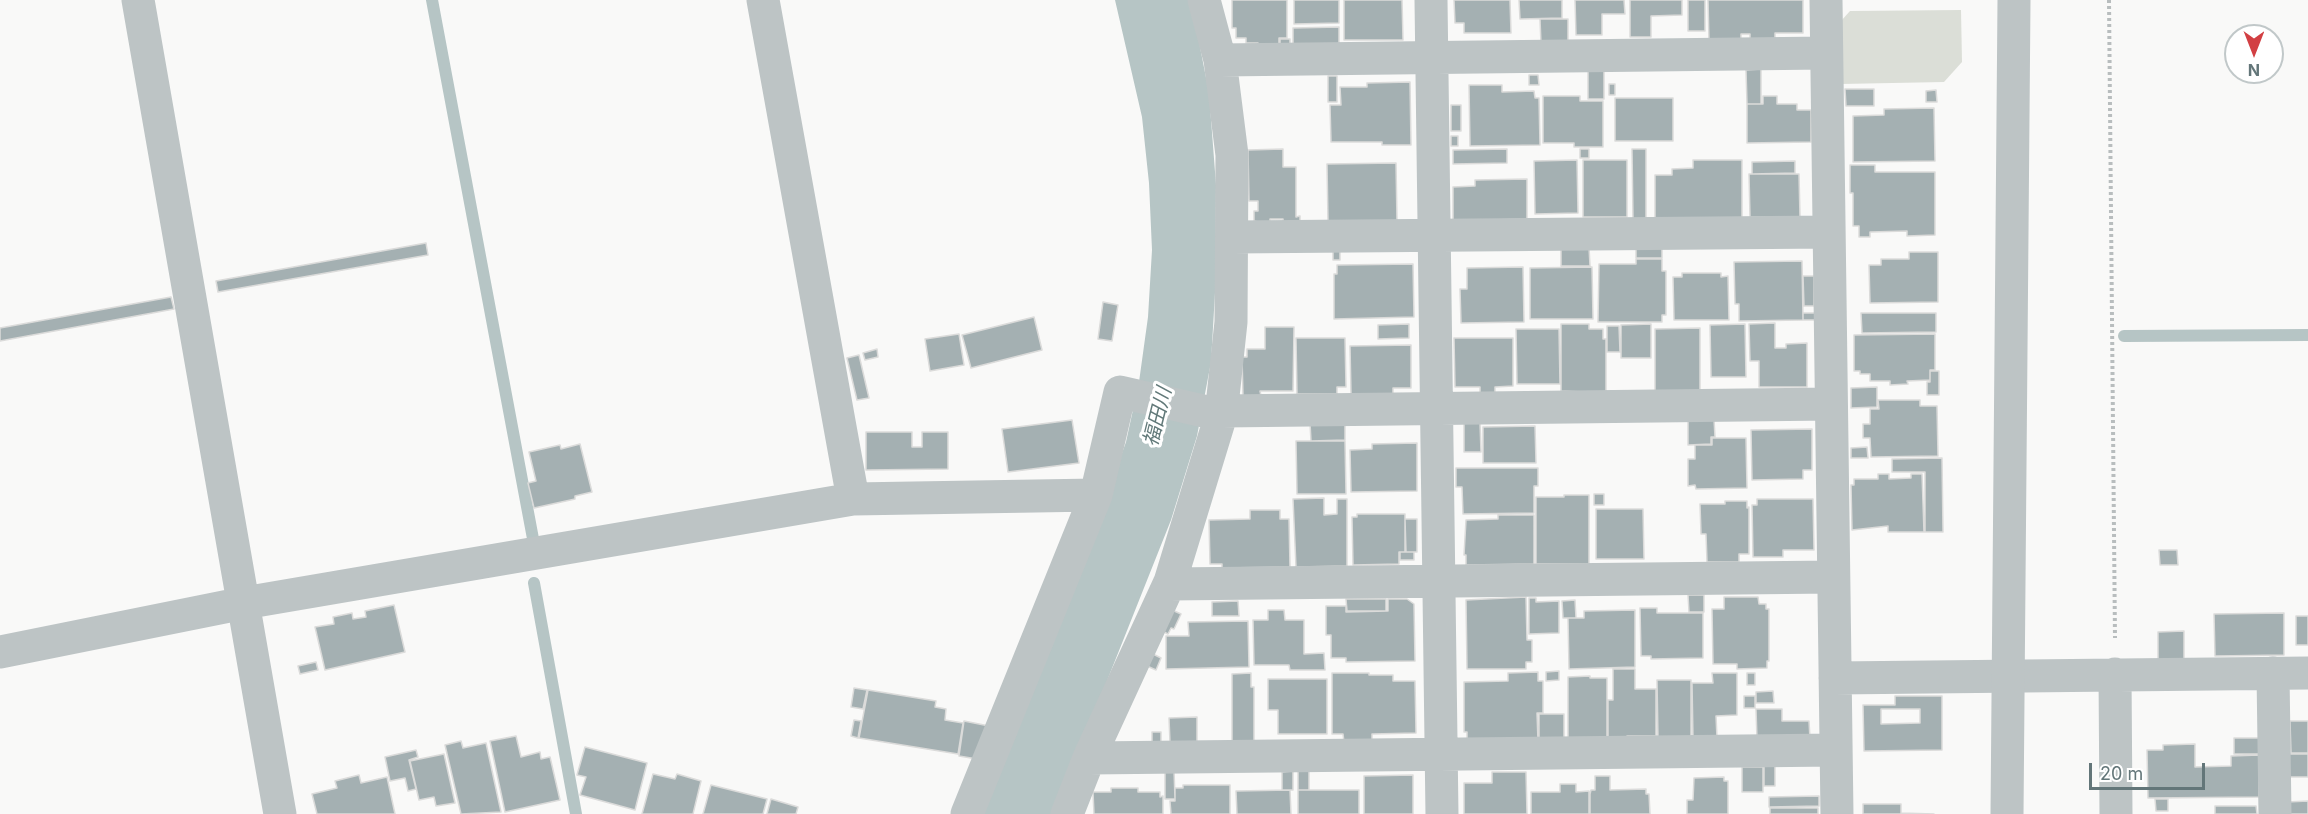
<!DOCTYPE html>
<html>
<head>
<meta charset="utf-8">
<style>
	body { margin:0 }
	#map { position:relative; width:2308px; height:814px; overflow:hidden; background:#f9f9f8; font-family:Inter,sans-serif }
	canvas { display:block }
	.north { position:absolute; left:2224px; top:24px; width:60px; height:60px; box-sizing:border-box; background:#fff; border:2px solid #c1c8c9; border-radius:50%; rotate:180deg; font-size:16px; font-weight:700; line-height:24px; text-align:center; color:#637679 }
	.north::after { content:''; display:block; margin:auto; width:21px; height:27px; background:#d23f43; clip-path:polygon(50% 0,100% 100%,50% 72%,0 100%) }
	.scale { position:absolute; left:2089px; top:763px; width:116px; height:27px; box-sizing:border-box; border:3px solid #637679; border-top:0; padding-left:8px; font-size:18px; line-height:21px; white-space:nowrap; color:#637679; -webkit-text-stroke:4px #fff; paint-order:stroke }
</style>
</head>
<body>
<div id="map">
<canvas width="2308" height="814"></canvas>
<div class="north">N</div>
<div class="scale">20 m</div>
</div>
<script>
const context = document.querySelector('canvas').getContext('2d');
context.lineJoin = 'round';
function paint(path, color) {
  context.fillStyle = color;
  context.fill(path, 'evenodd');
}
function trace(path, color, width, dash) {
  context.strokeStyle = color;
  context.lineWidth = width;
  context.lineCap = dash ? 'butt' : 'round';
  context.setLineDash(dash || []);
  context.stroke(path);
}
function drawText(font, color, halo, rows, align = 'center') {
  context.font = font + ' Inter,"Noto Sans JP",sans-serif';
  context.lineWidth = 6;
  context.setLineDash([]);
  context.textBaseline = 'middle';
  context.strokeStyle = halo;
  context.fillStyle = color;
  for (const [text, x, y, turn = 0] of rows) {
    context.save();
    context.translate(x, y);
    context.rotate((+turn || 0) * Math.PI / 180);
    context.textAlign = isNaN(turn) ? turn : align;
    if (halo) context.strokeText(text, 0, 0);
    context.fillText(text, 0, 0);
    context.restore();
  }
}
const green = new Path2D(`
	M1961 10 1962 62 1944 82 1841 84V21L1850 11Z`);
const water = new Path2D(`
	M1115 0H1189L1192 6 1209 93 1216 185 1215 293 1211 362 1197 436 1171 520 1054 814H978L1099 517 1126 442 1139 382 1148 317 1152 250 1149 183 1142 117Z`);
const stream = new Path2D(`
	M432 0 534 544 542 543
	M2124 336 2308 335
	M534 583 576 814`);
const building = new Path2D(`
	M1232 0H1287V38H1279V47H1258V43H1246V38H1236V28H1232Z
	M1294 0H1339V23L1294 24Z
	M1344 0H1402L1403 40H1344Z
	M1454 0H1510L1511 33H1464V23H1455Z
	M1519 0H1562V18L1520 19Z
	M1575 0H1624L1625 14H1602V35H1576Z
	M1630 0H1682V15L1651 16V37H1630Z
	M1688 0H1705V31H1688Z
	M1708 0H1803V33H1775V40L1750 41V34H1741V41L1709 42Z
	M1540 19H1568V44H1541Z
	M1339 27V46L1293 47V28Z
	M1280 39H1290V47H1280Z
	M1761 69V104H1747L1746 70Z
	M1588 71H1604V99H1588Z
	M1529 75H1538L1539 85H1529Z
	M1328 76H1337V102H1328Z
	M1410 82 1411 145H1382V142H1331L1330 105H1341L1340 87H1367V83Z
	M1609 84H1615V95H1609Z
	M1469 85H1502V92L1534 91 1535 98H1539L1540 145 1470 146Z
	M1845 89H1874V106H1846Z
	M1936 90 1937 102H1926V91Z
	M1543 96H1580V101H1603V147H1574V143H1543Z
	M1763 96H1777V104H1797V110H1811V142L1747 143V104H1763Z
	M1615 98H1673V141H1615Z
	M1451 105H1461V131H1451Z
	M1934 108 1935 161 1853 162V116L1884 115V109Z
	M1451 136H1458V146H1451Z
	M1283 149V167H1296V217L1300 216V225H1283V219H1270V225L1254 221V211H1258V201H1249L1248 150Z
	M1507 149V163L1453 164V150Z
	M1580 149H1589V158H1580Z
	M1632 149H1646V219H1633Z
	M1577 160 1578 213 1535 214 1534 161Z
	M1583 160H1627V217H1583Z
	M1693 160H1742V218L1655 219V175H1672V169L1693 168Z
	M1795 161V173L1752 174V162Z
	M1396 163 1397 221 1328 222 1327 164Z
	M1850 165H1875V172H1935V235L1907 236V231L1870 232V237H1859V226H1853V193H1850Z
	M1749 174H1799L1800 217H1750Z
	M1527 179V219L1453 221V187L1475 186V180Z
	M426 243 428 255 218 292 216 281Z
	M1561 247H1589L1590 266H1561Z
	M1636 247H1662V258H1636Z
	M1333 251H1340V260H1333Z
	M1909 252H1938V302L1870 303 1869 265H1881V259H1909Z
	M1636 259H1662V271H1666V315H1662V322H1598L1599 264H1636Z
	M1802 261 1803 320 1739 321V304H1735L1734 262Z
	M1413 264 1414 317 1334 319V274H1337V265Z
	M1523 267 1524 322 1461 323 1460 289H1467V268Z
	M1592 267 1593 319H1530V268Z
	M1682 273H1721V277L1728 276 1729 320H1674L1673 277H1682Z
	M1803 276H1814V306H1804Z
	M171 297 174 309 0 341V328Z
	M1103 302 1118 305 1112 341 1098 339Z
	M1803 313H1816V320H1803Z
	M1861 313H1936V332L1862 333Z
	M1034 317 1042 350 971 368 962 335Z
	M1775 323V348H1786V344L1807 343V387H1759V361H1750L1749 324Z
	M1409 324V338L1378 339V325Z
	M1561 324H1589V329H1603V339H1606V393L1561 391Z
	M1651 324V358H1621V325Z
	M1745 324 1746 377H1711L1710 325Z
	M1607 326H1619L1620 352H1607Z
	M1265 327H1294L1293 391H1260L1261 396H1243L1242 357H1247V349H1265Z
	M1700 328V391H1655V329Z
	M1516 329H1559L1560 384H1517Z
	M959 334 964 365 930 371 925 339Z
	M1935 334V370H1930V380L1907 381 1908 384 1890 385V381H1870V374H1860V371H1854V335Z
	M1296 338H1345L1346 387H1337V394H1297Z
	M1454 338H1513V386L1495 387V394H1480V387H1455Z
	M1411 345V388H1393V394H1351L1350 346Z
	M877 349 878 357 865 360 863 353Z
	M859 355 869 398 857 400 847 358Z
	M1930 371H1939V395H1927V382H1930Z
	M1877 387V407L1851 408V388Z
	M1878 400H1920V406H1937L1938 456 1871 457 1870 438H1863V424H1870V409H1879Z
	M1714 419 1715 437H1711V444L1688 445V420Z
	M1072 420 1079 463 1008 472 1002 429Z
	M1345 422V440L1311 441 1310 423Z
	M1464 423H1480L1481 452H1464Z
	M1535 426 1536 463H1483V427Z
	M1812 429V470H1803V479L1752 480 1751 430Z
	M866 432H912V447H922V432H948V469L866 470Z
	M1712 438H1746L1747 488 1696 489 1695 485 1688 486V459H1695V445H1712Z
	M1296 441H1345L1346 494H1297Z
	M1417 443V491L1351 492 1350 450 1372 449V444Z
	M580 444 592 492 575 496V499L534 508 528 483 536 481 529 452 560 445 561 449Z
	M1867 447 1868 458H1851V448Z
	M1942 458 1943 532H1925V472H1892V459Z
	M1456 468H1538V486H1534V513L1463 514 1462 487H1456Z
	M1878 474H1889V479L1911 478V474H1922L1924 532H1888V526L1852 530 1851 485H1854V479H1878Z
	M1594 494H1604V505H1594Z
	M1564 495H1589V564H1536V497H1564Z
	M1324 498V515L1337 514V499H1347V566L1296 567 1293 499Z
	M1757 499H1813L1814 550H1783V557H1753L1752 505H1757Z
	M1725 501H1747V508L1749 507V554H1739V562H1707L1706 534H1701L1700 504H1725Z
	M1596 509H1643L1644 559H1596Z
	M1250 510H1280V519H1289L1290 567 1222 568V564H1210L1209 520 1250 519Z
	M1357 514H1405V552H1399V564L1353 565 1352 517H1357Z
	M1498 515H1534V564L1466 565V555H1464L1466 520 1498 519Z
	M1405 519H1417V552H1406Z
	M2159 550H2177L2178 565H2160Z
	M1400 552H1414V560H1400Z
	M1688 595H1704V612H1689Z
	M1526 597 1527 640H1532V662H1526V669H1467L1466 600Z
	M1724 597H1758L1759 604H1766V609H1769V661H1767V668L1737 669V664H1713L1712 609H1724Z
	M1529 598H1536V602L1559 601V633L1529 634Z
	M1346 599H1386V611H1347Z
	M1388 599H1407L1414 604 1415 661 1346 662V658H1331V635H1326V606H1346V612L1388 611Z
	M1575 600 1576 618H1563L1562 601Z
	M1238 601 1239 616H1212V602Z
	M394 605 405 652 325 670 315 627 334 624 333 617 352 613 353 619 366 617 365 611Z
	M1640 608H1657V613H1703V658L1651 659V656H1641Z
	M1172 610 1181 614 1174 629 1171 628 1168 634 1162 631Z
	M1268 610H1284L1285 620H1304V654L1324 653 1325 670H1290L1289 665H1254L1253 620H1268Z
	M1635 610V667L1569 669 1568 618H1584V611Z
	M2284 613V655L2215 656 2214 614Z
	M2296 616H2308V645H2296Z
	M1248 621 1249 667 1166 669V636H1189L1188 622Z
	M2184 631V662L2158 663V632Z
	M1153 654 1161 658 1156 670 1147 666Z
	M316 662 318 670 300 674 298 666Z
	M1613 669H1635V689H1656V736H1627V738L1608 739V700H1613Z
	M1559 671V680L1546 681V672Z
	M1538 672V681H1543V713H1537L1538 741H1467V732H1464V682L1508 681V673Z
	M1251 673V687H1254V743H1232V674Z
	M1332 673H1369V675H1393V681H1415L1416 733 1372 734V742H1344L1343 734H1332Z
	M1712 673H1737V715L1716 716 1717 738 1693 739 1692 683H1713Z
	M1747 673H1755V685H1747Z
	M1590 676V678H1607V741L1568 738V677Z
	M1268 679H1327V734H1278V710H1268Z
	M1657 680H1691V739H1658Z
	M854 688 867 690 863 709 851 707Z
	M868 690 936 701 935 707 946 709 945 720 963 723 958 754 859 738Z
	M1773 691 1774 703H1756V692Z
	M1744 696H1755V708H1744Z
	M1895 696H1942V750L1864 751 1863 705H1895ZM1881 709H1920V723L1881 724Z
	M1756 709H1782V721H1809L1810 739 1757 740Z
	M1539 714H1564V741H1539Z
	M1197 717V743H1170L1169 718Z
	M854 720 861 721 858 738 851 736Z
	M964 721 989 726 977 759 959 756Z
	M2290 721H2308V753H2291Z
	M1152 732H1161V745H1152Z
	M516 736 521 757 540 752 541 759 550 757 560 800 505 812 490 741Z
	M2234 738H2261L2262 754H2234Z
	M461 741 463 748 486 743 501 812 461 814 445 745Z
	M2195 744V767L2231 766V756L2259 755V797L2148 798 2147 750H2163V745Z
	M585 747 647 763 635 810 580 795 586 777 577 775Z
	M416 750 418 757 409 760 416 789 408 791 405 778 390 781 385 757Z
	M444 754 455 803 436 806 434 797 419 800 410 761Z
	M2285 754H2308V777H2285Z
	M1764 765H1775V786H1764Z
	M1742 767H1763V792H1742Z
	M1165 770H1174L1175 799H1165Z
	M1309 770V790H1298V771Z
	M1293 771V790H1282V772Z
	M1492 772H1526L1527 814H1464V783H1492Z
	M653 774 675 779 677 774 701 781 693 814H642Z
	M359 775 361 783 387 777 395 814H317L312 794 337 788 335 781Z
	M1413 775V814H1364V776Z
	M1595 776H1610V790L1646 789V794H1649L1650 814H1590V794L1591 790H1595Z
	M1724 777V781H1728V814H1687V800H1693L1694 778Z
	M1560 784H1576V792L1589 791V814H1531V792H1560Z
	M711 785 767 799 763 814H703Z
	M1183 785H1230V814H1171L1170 801H1175V788H1183Z
	M1111 788H1138V792H1160V797L1163 796V814H1094L1093 792H1111Z
	M1290 790 1291 814H1237L1236 791Z
	M1298 790H1359V814H1298Z
	M1819 796V806L1769 807V797Z
	M771 799 798 807 796 814H767Z
	M2155 799H2168V811H2156Z
	M2308 801V814H2287V802Z
	M1863 804H1901V813L1934 814H1863Z
	M2215 806H2256L2257 814H2215Z
	M1770 808H1818V814H1770Z`);
const path = new Path2D(`
	M2109 0 2115 638`);
const minor = new Path2D(`
	M138 0 280 814
	M763 0 853 499
	M1431 0 1442 814
	M1826 0 1837 814
	M1220 60 1826 53
	M1233 237 1829 232
	M1222 411 1831 404
	M1169 584 1833 577
	M0 652 244 603 853 499 1096 495 1120 392 1221 415
	M2273 673 2275 814
	M2115 674 2116 814
	M1835 678 2308 673
	M1089 758 1836 750
	M967 814 1096 495
	M1067 814 1089 758 1170 582 1221 415 1231 322 1232 155 1220 60 1204 0`);
const tertiary = new Path2D(`
	M2007 814 2014 0`);
const waterNames = [
	["福田川",1158,417,-76]
];
paint(green, '#dbded7');
paint(water, '#b6c5c5');
trace(stream, '#b6c5c5', 12);
paint(building, '#a4b0b2');
trace(building, '#dbdbda', 1.5);
trace(path, '#b8bdbe', 4, [3, 3]);
trace(minor, '#bdc4c5', 33);
trace(tertiary, '#bdc4c5', 33);
drawText('italic 20px', '#627979', '#fff', waterNames);
</script>
</body>
</html>
